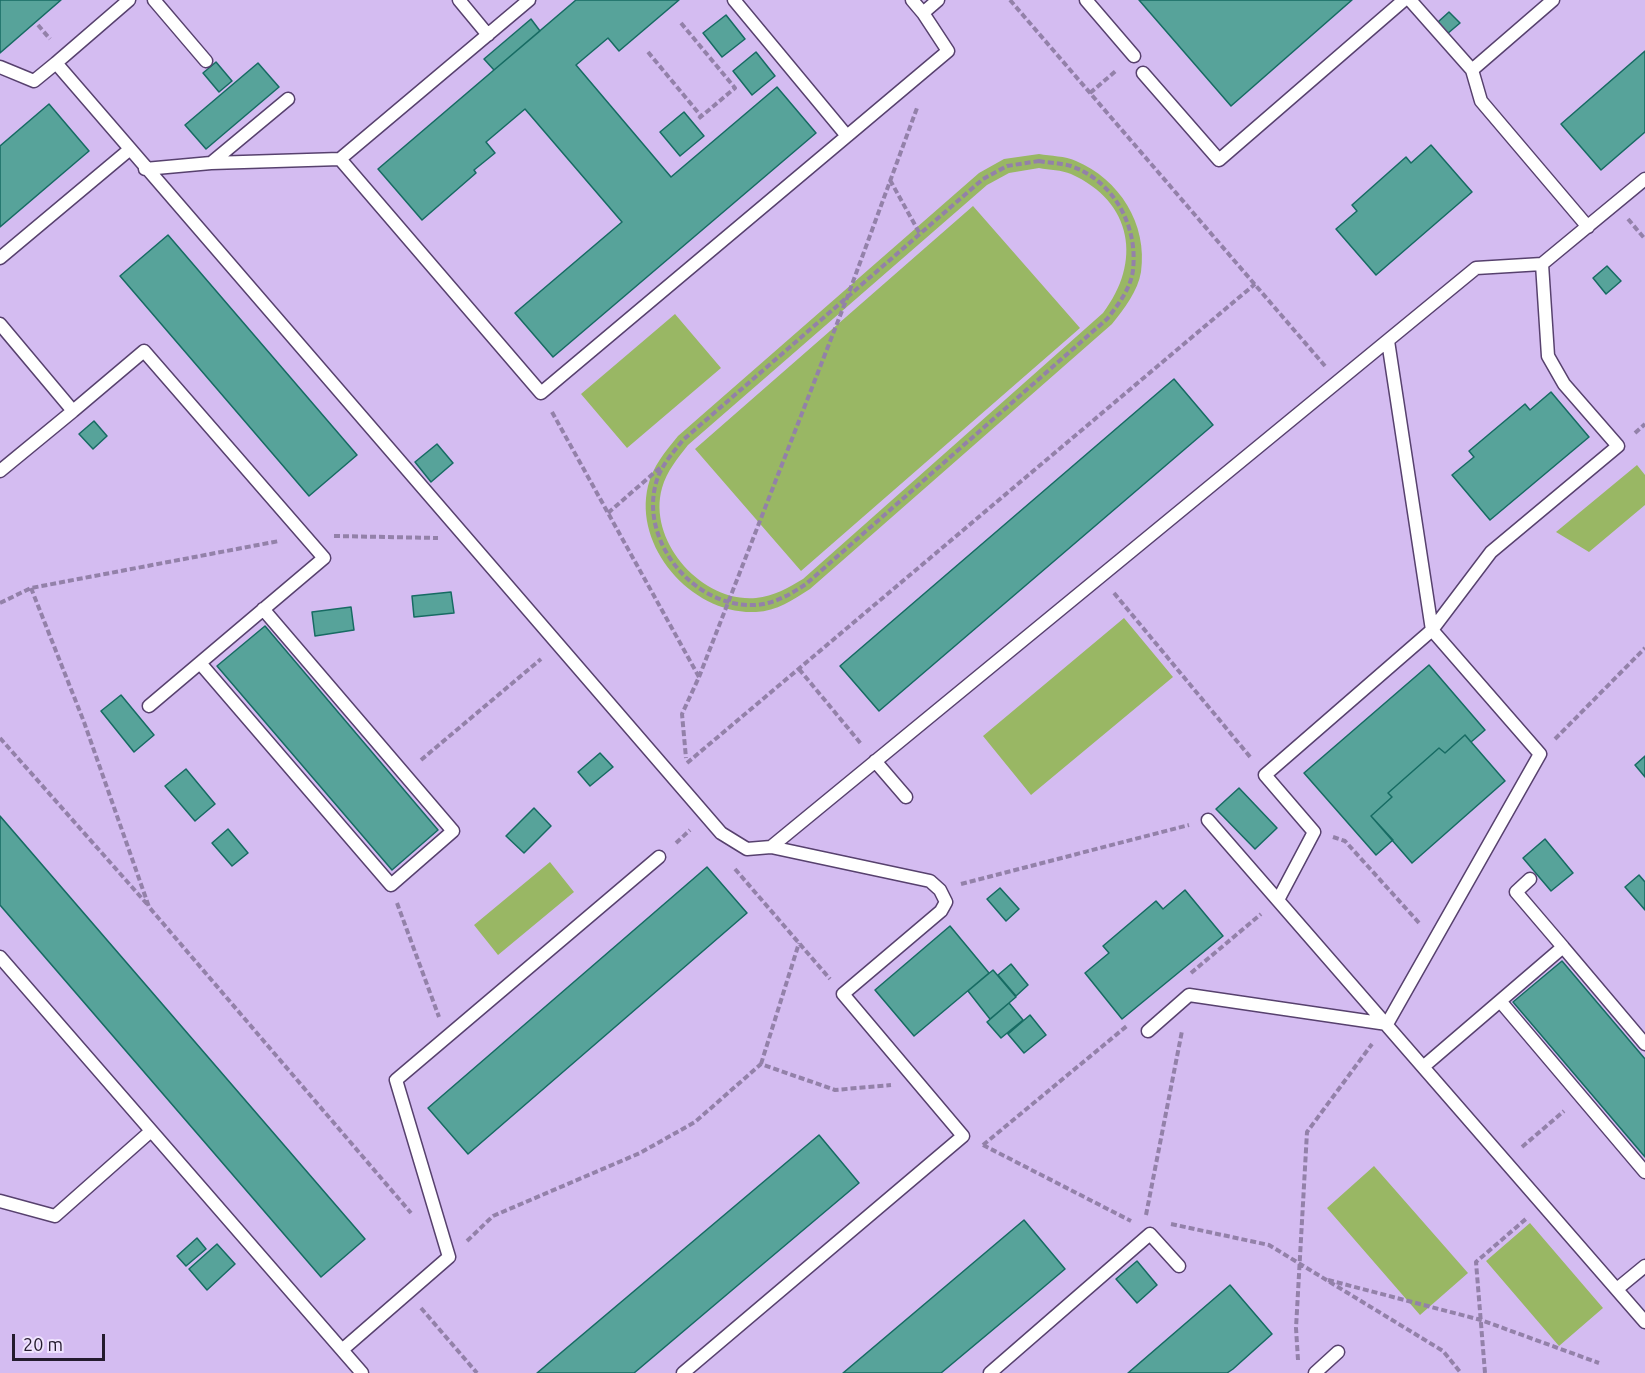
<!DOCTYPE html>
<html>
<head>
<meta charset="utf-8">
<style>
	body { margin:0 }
	#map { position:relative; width:1645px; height:1373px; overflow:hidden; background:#d4bcf1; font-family:Ubuntu,sans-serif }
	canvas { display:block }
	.scale { position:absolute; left:12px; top:1334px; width:93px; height:27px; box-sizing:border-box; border:3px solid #241b2e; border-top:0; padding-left:8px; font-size:18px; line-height:21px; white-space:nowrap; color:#241b2e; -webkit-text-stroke:4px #efe3fe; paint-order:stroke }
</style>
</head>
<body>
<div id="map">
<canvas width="1645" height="1373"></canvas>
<div class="scale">20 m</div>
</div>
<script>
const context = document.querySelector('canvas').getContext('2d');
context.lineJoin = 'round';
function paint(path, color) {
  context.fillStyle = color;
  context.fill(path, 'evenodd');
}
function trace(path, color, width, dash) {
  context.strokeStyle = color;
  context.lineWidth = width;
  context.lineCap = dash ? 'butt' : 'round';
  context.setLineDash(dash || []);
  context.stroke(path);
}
const green = new Path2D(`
	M1039 154C1051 156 1065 156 1076 161 1119 179 1148 224 1141 272 1138 291 1124 309 1112 324L810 589C793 600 777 611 756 612 693 615 633 548 648 486 653 466 665 452 678 436L979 173 1004 159ZM1039 168C1049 170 1062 170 1071 174 1133 202 1142 262 1103 313L803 579C788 588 774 596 756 598 702 603 647 541 662 488 667 471 677 459 688 445L987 185 1009 173Z
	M973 206 1080 328 801 571 695 449Z
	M675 314 721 368 627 448 581 394Z
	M1637 465 1645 475V505L1589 552 1556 532Z
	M1124 618 1173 677 1031 795 983 736Z
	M550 862 574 892 498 955 474 925Z
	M1374 1166 1468 1273 1420 1315 1327 1208Z
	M1530 1223 1603 1308 1559 1346 1486 1261Z`);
const building = new Path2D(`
	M0 0H61L0 53Z
	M576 0H679L619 51 608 38 576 65 671 177 777 87 816 133 553 357 515 313 622 222 525 109 486 142 495 153 474 170 476 173 422 220 378 169Z
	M1139 0H1352L1231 106Z
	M1449 12 1460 23 1447 34 1438 22Z
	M726 15 745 39 722 57 703 33Z
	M531 19 540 31 494 70 484 59Z
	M1645 51V132L1601 170 1561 124Z
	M756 52 775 76 752 95 733 71Z
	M216 62 232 81 219 92 203 73Z
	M258 63 279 87 206 149 185 125Z
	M49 104 89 151 0 227V146Z
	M684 112 704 136 680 156 660 132Z
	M1431 145 1472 192 1376 275 1336 229 1357 211 1352 205 1406 157 1411 163Z
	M168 235 357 455 309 496 120 276Z
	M1607 266 1621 281 1606 294 1593 278Z
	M1174 379 1213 425 879 711 840 666Z
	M1551 392 1589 437 1490 520 1452 475 1474 457 1469 451 1525 404 1530 410Z
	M94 421 107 436 93 449 79 434Z
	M437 444 453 463 431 482 415 462Z
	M451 592 454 613 414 617 412 596Z
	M351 607 354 630 315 636 312 612Z
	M265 626 438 830 392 870 217 666Z
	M1429 665 1485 730 1471 742 1465 735 1445 753 1439 748 1388 793 1392 797 1371 816 1393 840 1376 855 1304 773Z
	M121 695 154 735 134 752 101 711Z
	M1465 735 1505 781 1412 863 1371 816 1392 797 1388 793 1439 748 1445 753Z
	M600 753 613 767 590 786 578 772Z
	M1645 756V777L1635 765Z
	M186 769 215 804 195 821 165 786Z
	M1239 788 1277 828 1255 849 1216 809Z
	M534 808 551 826 524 853 506 836Z
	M0 816 365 1239 321 1277 0 905Z
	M228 829 248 853 232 866 212 843Z
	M1545 839 1573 873 1551 891 1523 858Z
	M707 867 747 913 468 1154 428 1108Z
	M1639 875 1645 882V910L1625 887Z
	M1000 888 1019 909 1006 921 987 899Z
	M1185 890 1223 936 1122 1019 1085 973 1109 953 1103 946 1156 901 1163 909Z
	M950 926 989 973 914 1036 875 990Z
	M1562 961 1645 1059V1157L1513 1002Z
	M1011 964 1028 985 1016 996 998 975Z
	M993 970 1016 997 990 1019 968 991Z
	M1009 1003 1023 1020 1001 1038 987 1022Z
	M1030 1015 1046 1035 1024 1053 1008 1034Z
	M819 1135 859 1183 757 1269 634 1373H537Z
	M1024 1220 1065 1269 1032 1297 941 1373H843Z
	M197 1238 206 1249 186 1266 177 1256Z
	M217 1244 235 1264 207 1290 189 1269Z
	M1137 1261 1157 1285 1137 1303 1116 1279Z
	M1230 1285 1272 1334 1233 1369 1227 1373H1128Z`);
const path = new Path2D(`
	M1010 0 1325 366
	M681 23 735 88 697 120
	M38 25 50 39
	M648 52 701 116
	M1090 93 1117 70
	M1039 161C1049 163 1061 163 1071 166 1114 181 1138 226 1133 270 1131 288 1118 305 1107 319L806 584C791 594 774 604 755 605 696 608 642 545 655 487 659 468 671 455 683 440L983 179 1007 166Z
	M890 180 920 234
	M1628 219 1645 239
	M552 412 699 677 682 714 686 758
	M1635 433 1645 424
	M608 513 662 466
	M334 536 438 538
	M31 588 84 722 149 907 411 1213
	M1114 593 1251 758
	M0 603 31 588 279 541
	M799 669 862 745
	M699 677 847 298 917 108
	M0 738 147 904
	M1555 739 1645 648
	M421 760 541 659
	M687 763 1255 284
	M1333 837 1345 841 1420 924
	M676 843 690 830
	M735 869 830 979
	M961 884 1189 825
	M397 903 439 1017
	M1191 973 1261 914
	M761 1064 799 943
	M983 1145 1128 1025
	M983 1145 1131 1221
	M1522 1147 1564 1111
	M1146 1215 1182 1031
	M1171 1224 1269 1245 1443 1351 1461 1373
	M467 1241 493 1216 640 1153 695 1122 761 1064 835 1090 891 1085
	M1328 1280 1481 1320 1599 1363
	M421 1308 477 1373
	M1298 1360 1296 1328 1307 1132 1372 1044
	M1485 1373 1476 1262 1527 1218`);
const lane = new Path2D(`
	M154 0 206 61
	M459 0 488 35
	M529 0 340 159 541 393 847 136 734 0
	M912 0 923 13 938 0
	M1086 0 1134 56
	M1410 0 1472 70 1553 0
	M56 63 129 0
	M0 67 34 81 56 63 721 833 747 849 771 847 930 881 940 890 946 902 941 911 843 994 963 1136 683 1373
	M1472 70 1481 101 1588 227
	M1143 73 1219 160 1404 0
	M847 136 948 51 923 13
	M211 163 340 159
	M145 169 211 163 288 99
	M0 258 129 150
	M0 324 73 411 0 471
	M73 411 144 351 324 558 149 706
	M200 663 391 885 453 831 263 609
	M875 761 906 797
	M1208 820 1645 1322
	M771 847 1476 268 1542 264 1645 179
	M1530 879 1516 892 1563 947
	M1278 900 1314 832 1265 775 1432 630 1388 341
	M0 957 362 1373
	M1500 1001 1563 947 1645 1044
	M1148 1031 1189 995 1387 1024 1540 754 1432 630 1491 552 1618 446 1564 384 1548 356 1542 264
	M1423 1067 1500 1001 1645 1172
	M0 1201 55 1216 151 1131
	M1617 1289 1645 1266
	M342 1350 449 1257 396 1080 659 857
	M990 1373 1150 1234 1179 1266
	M1315 1373 1338 1352`);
paint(green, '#99b764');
paint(building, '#57a39a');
trace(building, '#176b63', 1.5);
trace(lane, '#57416e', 15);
trace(path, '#9381a9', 4, [6, 3]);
trace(lane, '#fff', 12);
</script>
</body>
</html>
